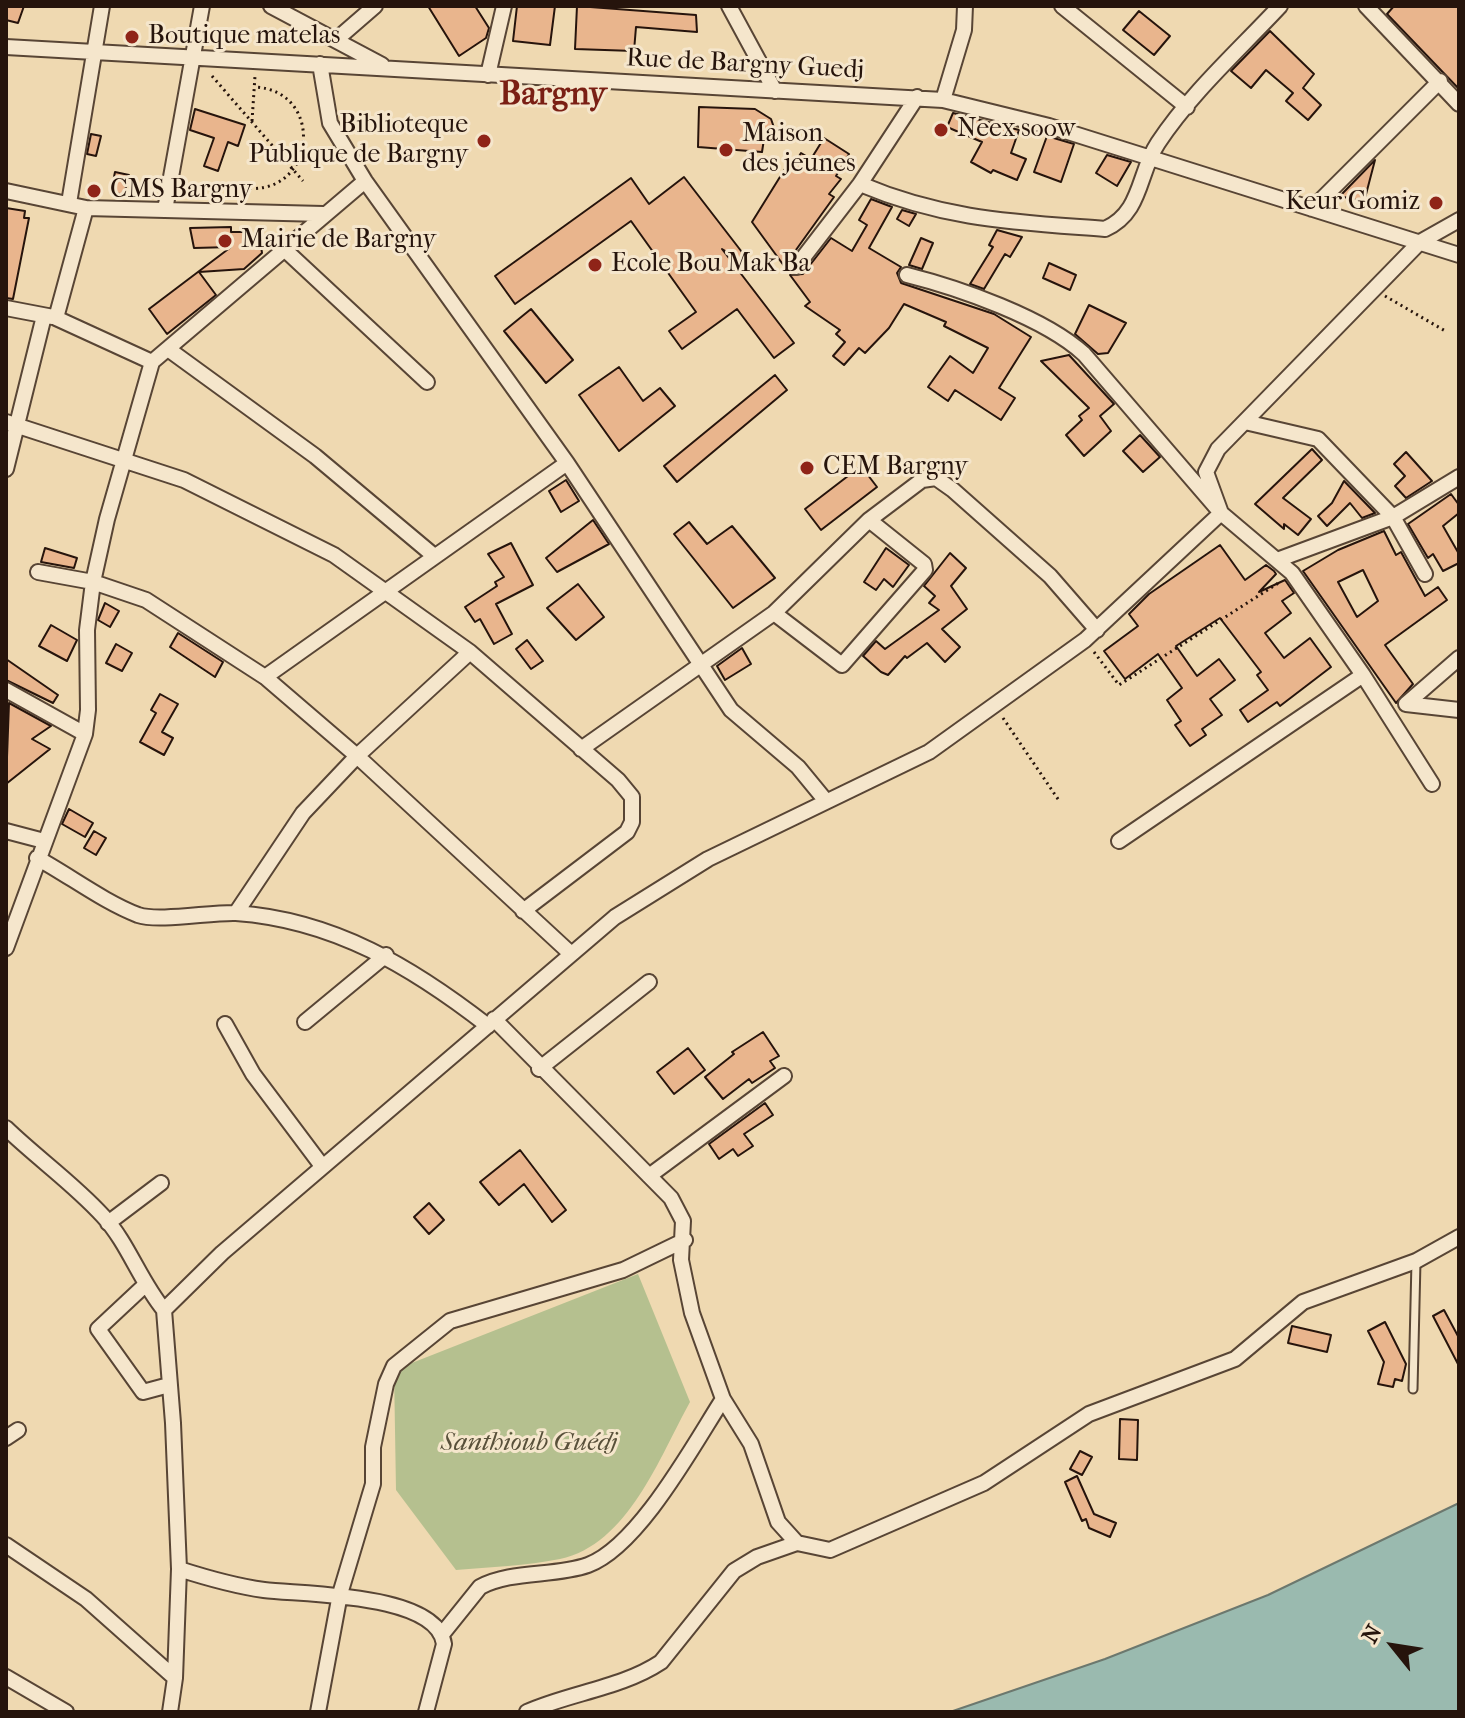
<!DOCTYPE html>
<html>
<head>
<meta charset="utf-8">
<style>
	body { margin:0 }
	#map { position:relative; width:1465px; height:1718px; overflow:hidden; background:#efd9b1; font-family:"IM FELL French Canon",serif }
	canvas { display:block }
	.frame { position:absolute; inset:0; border:8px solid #26140c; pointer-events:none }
	.north { position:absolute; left:1353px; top:1606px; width:80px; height:80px; -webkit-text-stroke:6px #f5e6cc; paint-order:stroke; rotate:300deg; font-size:22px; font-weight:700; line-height:32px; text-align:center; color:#26140c }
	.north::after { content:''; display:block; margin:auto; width:28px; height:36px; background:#26140c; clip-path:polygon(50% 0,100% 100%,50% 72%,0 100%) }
</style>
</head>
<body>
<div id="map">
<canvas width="1465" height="1718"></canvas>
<div class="frame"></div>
<div class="north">N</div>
</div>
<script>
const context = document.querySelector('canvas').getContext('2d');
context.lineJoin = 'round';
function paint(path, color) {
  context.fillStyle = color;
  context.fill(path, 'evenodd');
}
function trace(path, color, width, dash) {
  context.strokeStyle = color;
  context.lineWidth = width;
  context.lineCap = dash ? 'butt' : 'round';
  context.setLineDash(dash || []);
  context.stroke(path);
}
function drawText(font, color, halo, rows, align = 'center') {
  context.font = font + ' "IM FELL French Canon",serif';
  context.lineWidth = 6;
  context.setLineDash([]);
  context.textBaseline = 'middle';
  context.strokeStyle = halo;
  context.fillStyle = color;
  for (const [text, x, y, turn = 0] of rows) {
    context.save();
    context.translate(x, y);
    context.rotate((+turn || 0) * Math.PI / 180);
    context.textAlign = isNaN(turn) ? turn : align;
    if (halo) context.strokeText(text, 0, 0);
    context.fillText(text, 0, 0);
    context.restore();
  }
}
const green = new Path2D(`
	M638 1274 690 1402C660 1456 628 1545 560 1559 526 1566 490 1567 456 1570L396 1490 394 1370Z`);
const water = new Path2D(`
	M1459 1503V1712H950L1105 1659 1268 1595Z`);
const building = new Path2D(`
	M6 6H24L18 23 6 20Z
	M428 6H475L489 28 486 38 459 56Z
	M517 6H555L550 45 513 41Z
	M577 6 696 15 697 32 636 27 634 51 575 49Z
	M1394 6H1459V89L1387 14Z
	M1139 11 1170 36 1154 55 1123 30Z
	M1270 31 1314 74 1303 88 1321 105 1308 120 1286 101 1293 93 1266 70 1251 88 1231 71Z
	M699 107 755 109 771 119 778 139H764L762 152 698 147Z
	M195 109 245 125 238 146 228 142 218 171 204 166 214 138 190 130Z
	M953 113 1019 130 1011 153 1026 159 1017 180 993 170 991 173 971 162 982 142 947 127Z
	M91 134 101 136 96 156 87 154Z
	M1047 136 1074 144 1061 182 1034 172Z
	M824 138 849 154 836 176 841 179 829 194 834 197 788 261 787 270 752 222 788 164 790 171 801 153 811 159Z
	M1107 155 1131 162 1117 186 1096 173Z
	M1375 160 1364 202 1340 196Z
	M115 172 129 175 124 195 111 192Z
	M684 177 755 269 722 249 794 343 774 358 737 309 682 349 669 331 696 312 631 221 515 304 495 276 631 178 649 204Z
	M871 199 892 207 869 248 901 267 897 273 901 283 994 314 1031 337 999 388 1015 398 1001 420 955 390 948 401 928 387 950 356 973 373 988 348 944 326 946 322 904 304 889 328 865 353 859 348 844 365 833 356 845 342 836 334 840 330 805 306 810 302 790 275 803 274 831 238 852 251 867 225 859 220Z
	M6 208 25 211 24 218H29L13 299 6 298Z
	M902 210 916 214 909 226 897 219Z
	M231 227V232H245L271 246H261L262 253 244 269 199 272 216 295 167 334 149 309 231 247 194 248 190 228Z
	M997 230 1022 237 1010 257 1005 254 984 289 970 284 993 247 989 245Z
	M921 238 933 243 922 269 909 265Z
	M1049 263 1076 275 1070 290 1043 278Z
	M1089 305 1126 323 1108 353 1098 354 1075 334Z
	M531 309 573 360 546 383 504 331Z
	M1069 355 1114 404 1100 416 1111 431 1084 456 1066 435 1082 420 1079 416 1089 408 1041 361Z
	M619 367 643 401 660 388 675 406 619 451 579 395Z
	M775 375 787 390 677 482 664 466Z
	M1140 435 1160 457 1143 472 1123 451Z
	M1312 449 1322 460 1283 498 1311 519 1298 535 1284 524V529L1255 504Z
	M1406 452 1432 481 1406 498 1395 486 1405 476 1394 464Z
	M861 466 877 487 821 530 805 509Z
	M566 480 579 501 561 512 549 491Z
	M1344 481 1375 513 1362 518 1350 503 1327 526 1318 516 1332 503Z
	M1451 494 1459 505V513L1443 526 1459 554V563L1443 571 1433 554 1428 558 1408 524Z
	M593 520 609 544 557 572 546 558Z
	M689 522 707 544 732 526 775 578 733 608 674 534Z
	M1384 531 1396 555 1401 552 1425 596 1438 587 1447 600 1385 645 1413 684 1396 703 1303 571 1338 550ZM1363 570 1378 601 1357 617 1338 582Z
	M511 543 533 585 496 604 512 634 494 644 480 619 475 622 465 607 497 586 495 582 504 577 488 554Z
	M1220 545 1245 580 1266 565 1274 571 1276 574 1259 592 1285 580 1294 593 1282 601 1291 613 1265 633 1284 658 1310 638 1331 667 1280 706 1277 702 1248 722 1240 710 1268 690 1257 675 1261 672 1220 618 1176 646 1197 676 1219 659 1235 680 1210 699 1222 715 1202 729 1206 735 1190 746 1175 725 1181 721 1167 700 1182 688 1158 654 1125 679 1104 651 1138 626 1129 614 1149 594Z
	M45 548 77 558 74 568 41 562Z
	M886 548 909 565 893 587 884 579 876 590 864 582Z
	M950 553 966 568 951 586 967 609 942 629 960 647 945 662 927 643 907 658 905 656 888 675 881 672 863 656 876 641 885 649 939 610 929 603 935 596 924 586Z
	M578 584 604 617 576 640 547 608Z
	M105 603 119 611 110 627 98 620Z
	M51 625 77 640 67 661 39 646Z
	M178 633 223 662 215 677 170 647Z
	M527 640 543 661 531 669 516 649Z
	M116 644 132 653 122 671 106 663Z
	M742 648 751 664 725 680 717 666Z
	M6 659 58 695 53 703 6 680Z
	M160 694 178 704 162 732 173 738 164 755 140 742 156 713 151 710Z
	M9 703 51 726 32 739 50 749 6 784Z
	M69 809 93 823 85 837 62 824Z
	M94 831 106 838 96 855 84 848Z
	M763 1032 779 1056 770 1061 775 1068 752 1083 749 1079 723 1099 705 1077 734 1054 732 1052Z
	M688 1048 705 1070 674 1094 657 1072Z
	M765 1103 773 1115 744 1134 753 1146 738 1156 733 1149 719 1159 709 1144Z
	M520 1150 566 1210 552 1222 524 1184 499 1205 480 1182Z
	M429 1203 444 1220 429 1234 414 1217Z
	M1444 1310 1459 1338V1366L1433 1316Z
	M1385 1322 1406 1364 1402 1381 1395 1379 1393 1387 1378 1384 1384 1362 1368 1331Z
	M1292 1326 1331 1335 1327 1352 1288 1343Z
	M1120 1419 1138 1420 1137 1460 1119 1459Z
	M1080 1451 1092 1457 1082 1475 1070 1469Z
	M1077 1476 1094 1514 1116 1523 1110 1537 1089 1528 1086 1519 1082 1521 1065 1482Z`);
const path = new Path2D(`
	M212 76 303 181
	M252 121 255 76
	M238 187C316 203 328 90 254 87
	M1385 296 1447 332
	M1094 652 1119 685 1280 582
	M1003 718 1060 802`);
const lane = new Path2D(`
	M1413 1389 1416 1261`);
const street = new Path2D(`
	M271 6 382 65
	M729 6 775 91
	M1062 6 1187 107
	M1366 6 1459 104
	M337 39 375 6
	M6 47 943 100 1049 126 1459 255
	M320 64 330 123 365 181 567 463 731 710 798 767 826 801
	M488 75 504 6
	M943 100 964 30 965 6
	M860 184C945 220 1015 222 1105 229 1142 213 1138 173 1158 143 1191 93 1239 50 1280 6
	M6 191 86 208 323 214
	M69 203 102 6
	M86 208 56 318 152 362
	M1312 209 1440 81
	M165 210 202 6
	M283 248 427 382
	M796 267 860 184 917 97
	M907 275C959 288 1045 318 1084 354L1221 513 1292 573 1363 675 1432 784
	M6 308 53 317
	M168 349 315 456 433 555
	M6 422 184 480 334 555 470 652 618 780 632 797V822L627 832 523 911
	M1245 422 1318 439 1393 517 1425 574
	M6 469 44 316
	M1277 560 1393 517 1459 477
	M38 572 93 582 146 600 265 677 357 756 569 952
	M774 613 842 665 925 570 924 564 869 520
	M265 677 567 463
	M6 690 85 734
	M1406 704 1459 658
	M1406 704 1459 710
	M581 749 774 613 869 520 922 480 936 478 953 490 1050 576 1097 630
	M6 831 44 841
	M1119 841 1363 675
	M37 858C70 876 104 902 138 915 159 922 211 912 236 913 334 920 412 967 488 1026
	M236 913 303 813 357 756 470 652
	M6 948 85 734 88 710 87 630 93 582 107 519 152 362 365 181
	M494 1019 671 1198 683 1221 681 1260 692 1313 723 1399 751 1444 778 1522 797 1543 830 1550 984 1483 1089 1414 1235 1359 1303 1302 1416 1261 1459 1237
	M305 1022 386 955
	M225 1024 253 1074 322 1166
	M539 1069 649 982
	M6 1128C37 1158 74 1184 103 1216 128 1243 140 1281 164 1310
	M649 1176 784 1076
	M108 1223 161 1183
	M144 1286 98 1329 143 1392 169 1385
	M6 1438 18 1430
	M6 1545 86 1599 175 1678
	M179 1569C207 1578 235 1586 264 1590 304 1595 437 1593 444 1644L426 1712
	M443 1633 480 1587C512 1570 554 1577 588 1565 639 1546 694 1444 723 1399
	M6 1677 66 1712
	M170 1712 175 1678 179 1569 173 1423 164 1310 222 1253 615 917 708 859 929 752 1085 640 1221 513 1206 472 1218 449 1420 242 1459 220
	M318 1712 340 1594 373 1484V1447L386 1384 394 1366 450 1321 623 1270 685 1240
	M527 1712C569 1693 622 1688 661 1662L734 1571 757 1557 797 1543`);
const markers = [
	[132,37,8,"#8f2418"],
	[941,130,8,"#8f2418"],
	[484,141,8,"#8f2418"],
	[726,150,8,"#8f2418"],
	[94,191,8,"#8f2418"],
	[1436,203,8,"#8f2418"],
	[225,241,8,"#8f2418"],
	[595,265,8,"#8f2418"],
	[807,468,8,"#8f2418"]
];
const poiNames = [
	["Boutique matelas",148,37],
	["Biblioteque",468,126,"right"],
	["Publique de Bargny",468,156,"right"],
	["Neex soow",957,130],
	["Maison",742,135],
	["des jeunes",742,165],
	["CMS Bargny",110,191],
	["Keur Gomiz",1420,203,"right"],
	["Mairie de Bargny",241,241],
	["Ecole Bou Mak Ba",611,265],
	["CEM Bargny",823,468]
];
const streetNames = [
	["Rue de Bargny Guedj",745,65,3]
];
const parkNames = [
	["Santhioub Guédj",529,1444]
];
const districtNames = [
	["Bargny",553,96]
];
paint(green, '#b5c08f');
paint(water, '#9abaaf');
trace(water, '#6c786e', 2);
paint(building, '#e9b58d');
trace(building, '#26140c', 2);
trace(lane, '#584535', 11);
trace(street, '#584535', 18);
trace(path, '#26140c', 3, [2, 4]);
trace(lane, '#f5e6cc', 7);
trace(street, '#f5e6cc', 14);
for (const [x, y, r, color] of markers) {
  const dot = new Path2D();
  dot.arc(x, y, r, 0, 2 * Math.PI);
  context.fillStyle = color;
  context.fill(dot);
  trace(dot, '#f5e6cc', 3);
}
drawText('26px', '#26140c', '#f5e6cc', poiNames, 'left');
drawText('26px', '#26140c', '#f5e6cc', streetNames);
drawText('italic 26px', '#58503a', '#f5e6cc', parkNames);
drawText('bold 34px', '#7a1f14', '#f5e6cc', districtNames);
</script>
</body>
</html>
